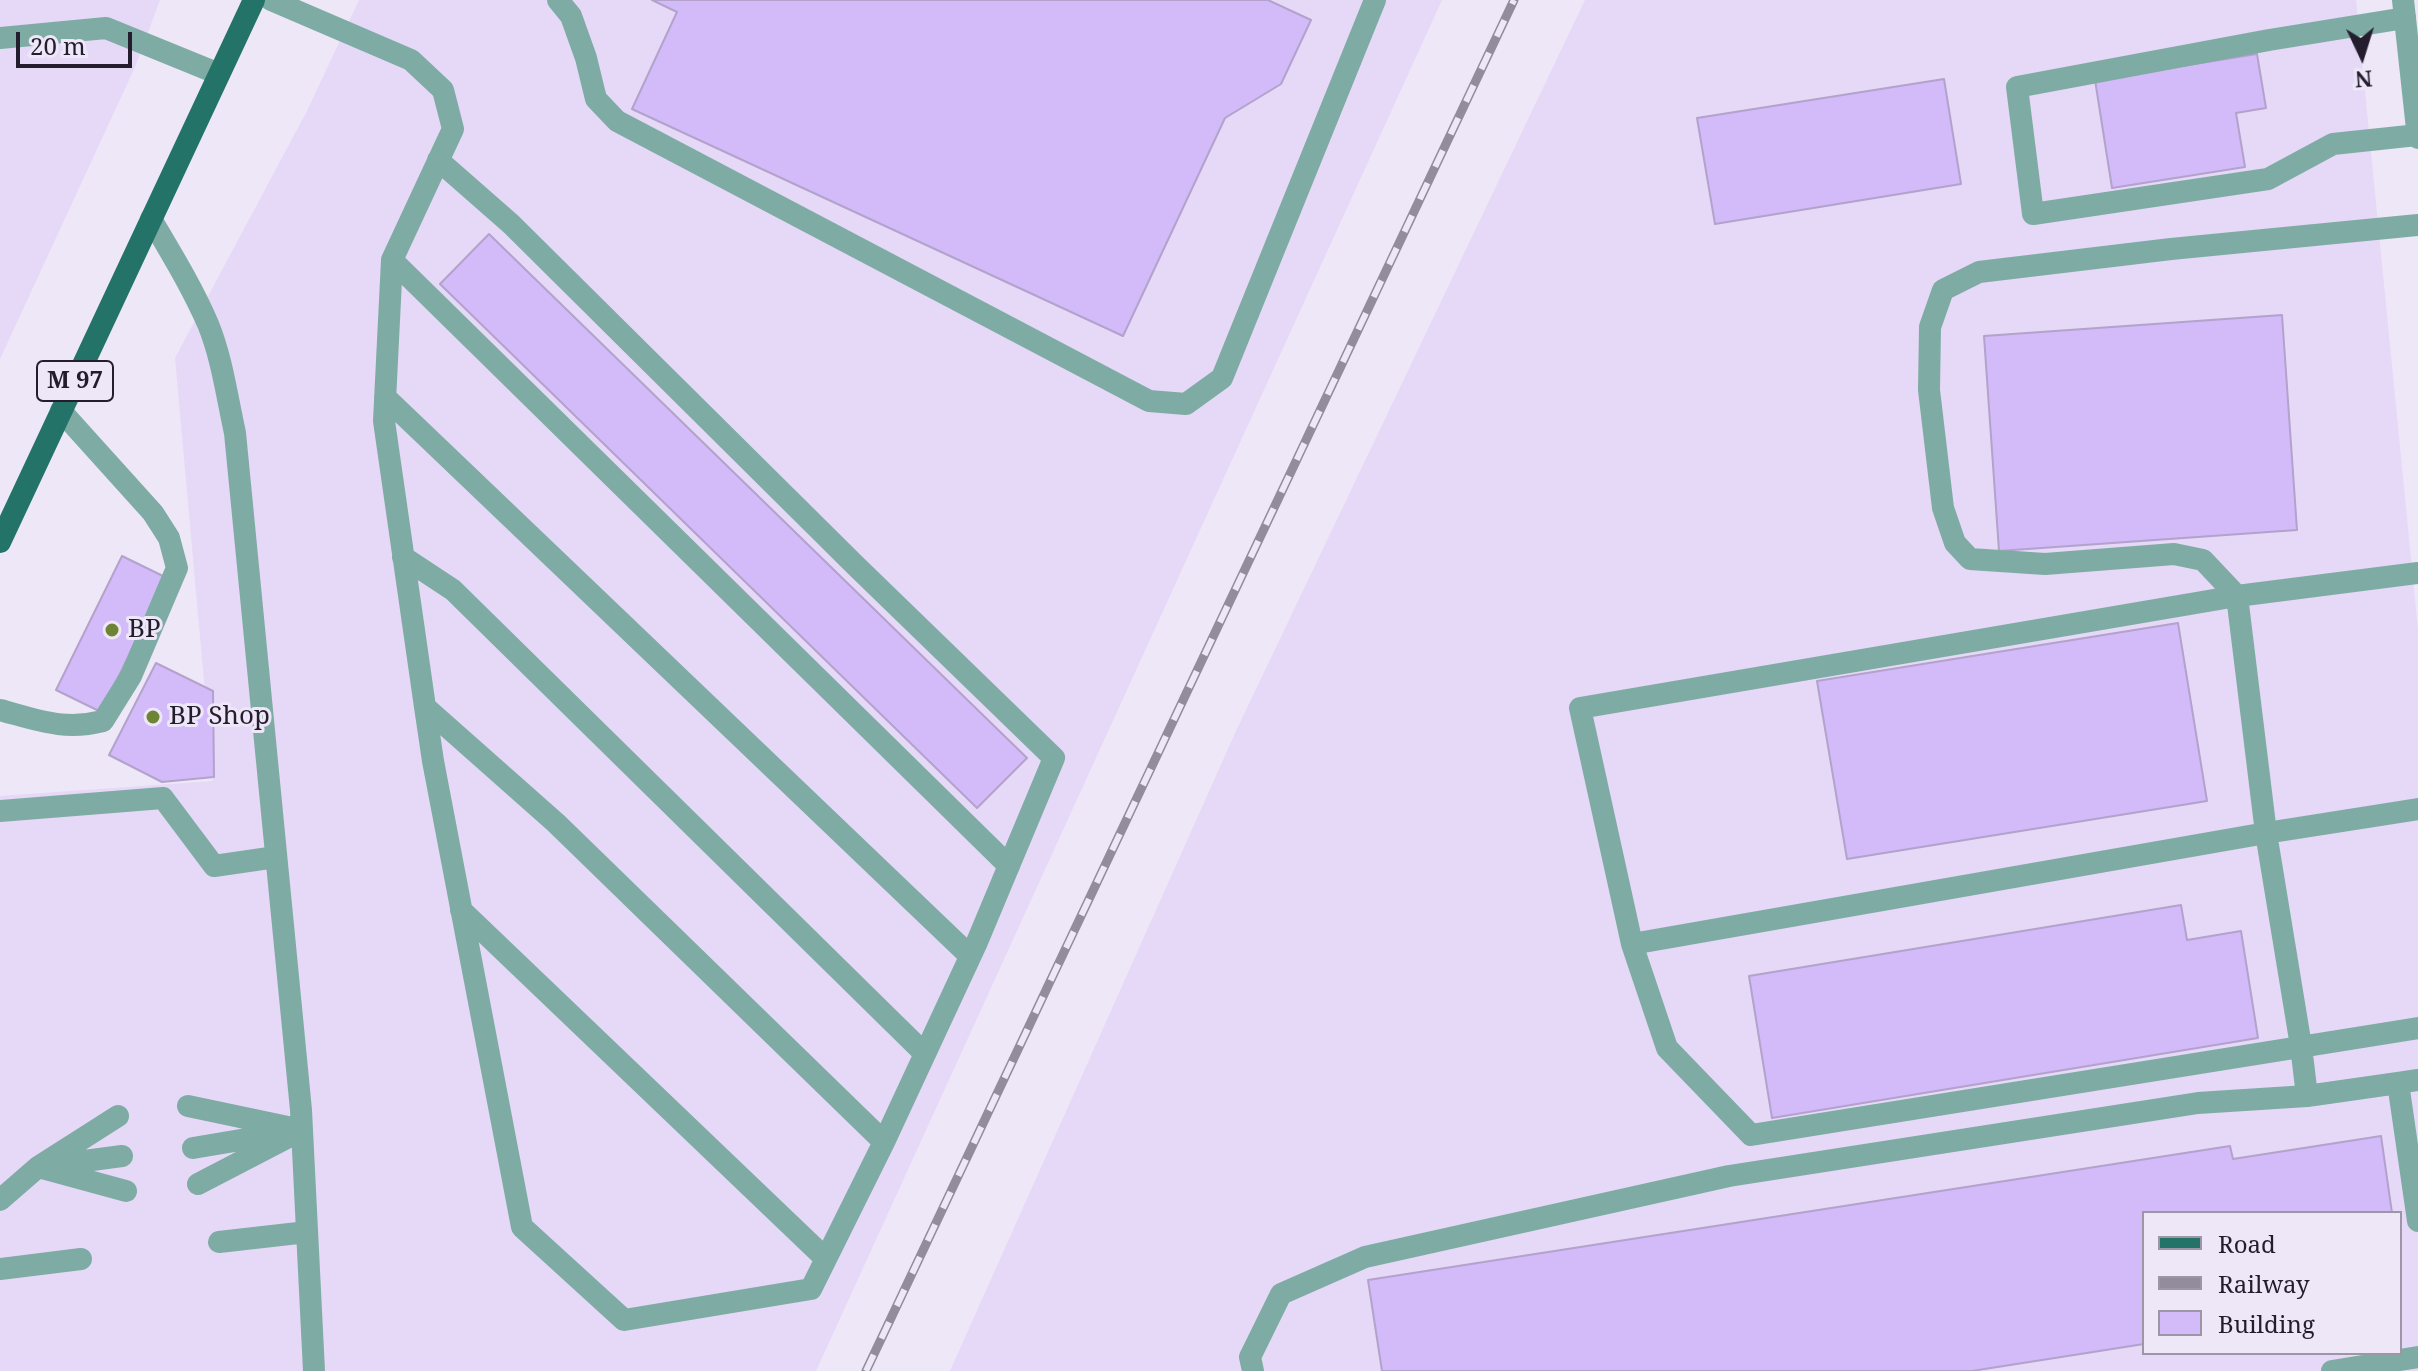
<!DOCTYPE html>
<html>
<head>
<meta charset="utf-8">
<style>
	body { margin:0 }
	#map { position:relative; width:2418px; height:1371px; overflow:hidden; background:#ede7f8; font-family:"Noto Serif",serif }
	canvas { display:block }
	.legend { position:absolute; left:2142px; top:1211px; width:260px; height:144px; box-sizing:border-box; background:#ede7f8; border:2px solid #9d96a7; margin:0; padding:10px 14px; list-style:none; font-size:24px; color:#241d2d }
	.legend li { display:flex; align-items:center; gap:16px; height:40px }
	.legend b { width:40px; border:2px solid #9d96a7 }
	.north { position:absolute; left:2322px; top:16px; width:80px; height:80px; -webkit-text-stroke:6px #ede7f8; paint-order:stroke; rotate:176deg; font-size:22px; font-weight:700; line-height:32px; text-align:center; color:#241d2d }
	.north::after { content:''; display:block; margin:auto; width:28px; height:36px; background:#241d2d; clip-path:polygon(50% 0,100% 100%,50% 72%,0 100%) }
	.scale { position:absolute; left:16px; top:32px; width:116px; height:36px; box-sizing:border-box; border:4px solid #241d2d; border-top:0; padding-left:10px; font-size:24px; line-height:28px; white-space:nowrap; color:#241d2d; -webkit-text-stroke:6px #ede7f8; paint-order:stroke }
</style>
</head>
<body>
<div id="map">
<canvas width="2418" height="1371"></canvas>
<ul class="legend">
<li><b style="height:10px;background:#247369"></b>Road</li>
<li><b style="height:10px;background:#928c9d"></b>Railway</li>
<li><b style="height:22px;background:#d3baf9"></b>Building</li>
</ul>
<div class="north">N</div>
<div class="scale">20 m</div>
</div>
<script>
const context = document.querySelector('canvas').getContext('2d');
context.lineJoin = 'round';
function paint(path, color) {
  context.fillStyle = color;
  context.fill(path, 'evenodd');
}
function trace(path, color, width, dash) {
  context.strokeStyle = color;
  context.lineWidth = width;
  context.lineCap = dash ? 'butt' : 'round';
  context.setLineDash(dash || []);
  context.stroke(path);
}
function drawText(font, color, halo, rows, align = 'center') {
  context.font = font + ' "Noto Serif",serif';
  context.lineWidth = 6;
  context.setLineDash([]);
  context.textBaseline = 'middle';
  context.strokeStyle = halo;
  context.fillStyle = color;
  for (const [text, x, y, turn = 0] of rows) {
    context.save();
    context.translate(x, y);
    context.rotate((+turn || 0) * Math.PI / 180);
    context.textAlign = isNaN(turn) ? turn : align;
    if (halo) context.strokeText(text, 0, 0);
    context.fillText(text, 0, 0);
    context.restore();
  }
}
const built = new Path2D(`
	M0 0H160L135 67 0 359Z
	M359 0H1442L816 1371H0V796L213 781 175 358 307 111Z
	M1585 0H2356L2418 630V1371H950L1236 731ZM2144 1213H2400V1353H2144Z`);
const building = new Path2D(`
	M652 0H1268L1311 20 1281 84 1225 118 1123 336 632 109 677 12Z
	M2257 54 2266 108 2236 113 2245 167 2112 188 2095 80Z
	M1944 79 1961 184 1715 224 1697 118Z
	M489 234 1027 758 977 808 440 284Z
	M2282 315 2297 530 1999 551 1984 336Z
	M122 556 167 578 101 712 56 690Z
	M2178 623 2207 801 1847 859 1817 681Z
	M156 663 213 691 214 777 162 782 109 755Z
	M2181 905 2187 940 2241 931 2258 1038 1772 1118 1749 976Z
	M2381 1136 2392 1213H2144V1344L1972 1371H1382L1368 1280 2230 1146 2233 1159Z`);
const service = new Path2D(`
	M271 0 411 60 443 90 453 129 392 260 384 421 425 707 433 761 522 1227 624 1320 811 1289 884 1142 977 942 1054 758 856 566 511 224 438 160
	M558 0 571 16 586 58 596 99 617 121 1149 401 1186 404 1222 378 1375 0
	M2405 18 2269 40 2017 87 2033 214 2268 179 2333 144 2418 135
	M0 38 106 28 219 74
	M151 219C171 253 192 287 208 324 222 358 227 397 235 433L301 1110 314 1371
	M392 260 1009 866
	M385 397 970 956
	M403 557 453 590 925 1054
	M2237 596 1580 708 1632 944 1667 1048 1751 1135 2418 1028
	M2237 596 2203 560 2174 554 2045 564 1970 559 1955 543 1943 508 1929 390 1930 327 1943 290 1979 272 2171 249 2418 225
	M425 707 556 823 884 1142
	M0 710C38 720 64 731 103 721L131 676 177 568 169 538 153 513 61 411
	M0 811 163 798 214 866 276 857
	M461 910 826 1259
	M1632 944 2266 833 2237 596 2418 573
	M2418 1080 2398 1083 2418 1221
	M2398 1083 2307 1096 2301 1046 2266 833 2418 809
	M188 1106 302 1130
	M193 1148 282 1133
	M47 1166 122 1156
	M38 1167 126 1191
	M198 1184 302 1130
	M0 1200 38 1167 118 1116
	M219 1242 307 1232
	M0 1269 81 1259
	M1253 1371 1250 1357 1281 1294 1365 1257 1729 1176 2198 1103 2307 1096`);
const minor = new Path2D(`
	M2403 0 2418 138
	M2332 1371 2418 1357`);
const primary = new Path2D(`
	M0 542 254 0`);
const rail = new Path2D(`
	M866 1371 1514 0`);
const markers = [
	[112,630,8,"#6e8435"],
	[153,717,8,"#6e8435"]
];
const shields = [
	[75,381,76]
];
const shieldNames = [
	["M 97",75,381]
];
const poiNames = [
	["BP",128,630],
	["BP Shop",169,717]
];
paint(built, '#e5d9f7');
paint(building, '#d3baf9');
trace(building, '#b3a2cc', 2);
trace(service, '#7eaca4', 22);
trace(minor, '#7eaca4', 22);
trace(primary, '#247369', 22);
trace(rail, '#928c9d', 9);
trace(rail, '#ede7f8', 6, [18]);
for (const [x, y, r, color] of markers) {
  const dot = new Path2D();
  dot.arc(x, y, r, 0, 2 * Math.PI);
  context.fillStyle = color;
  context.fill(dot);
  trace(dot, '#ede7f8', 3);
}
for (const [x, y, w] of shields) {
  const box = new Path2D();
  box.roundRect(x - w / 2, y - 20, w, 40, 6);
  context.fillStyle = '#ede7f8';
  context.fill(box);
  trace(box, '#241d2d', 2);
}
drawText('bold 24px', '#241d2d', null, shieldNames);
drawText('26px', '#241d2d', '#ede7f8', poiNames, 'left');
</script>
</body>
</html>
